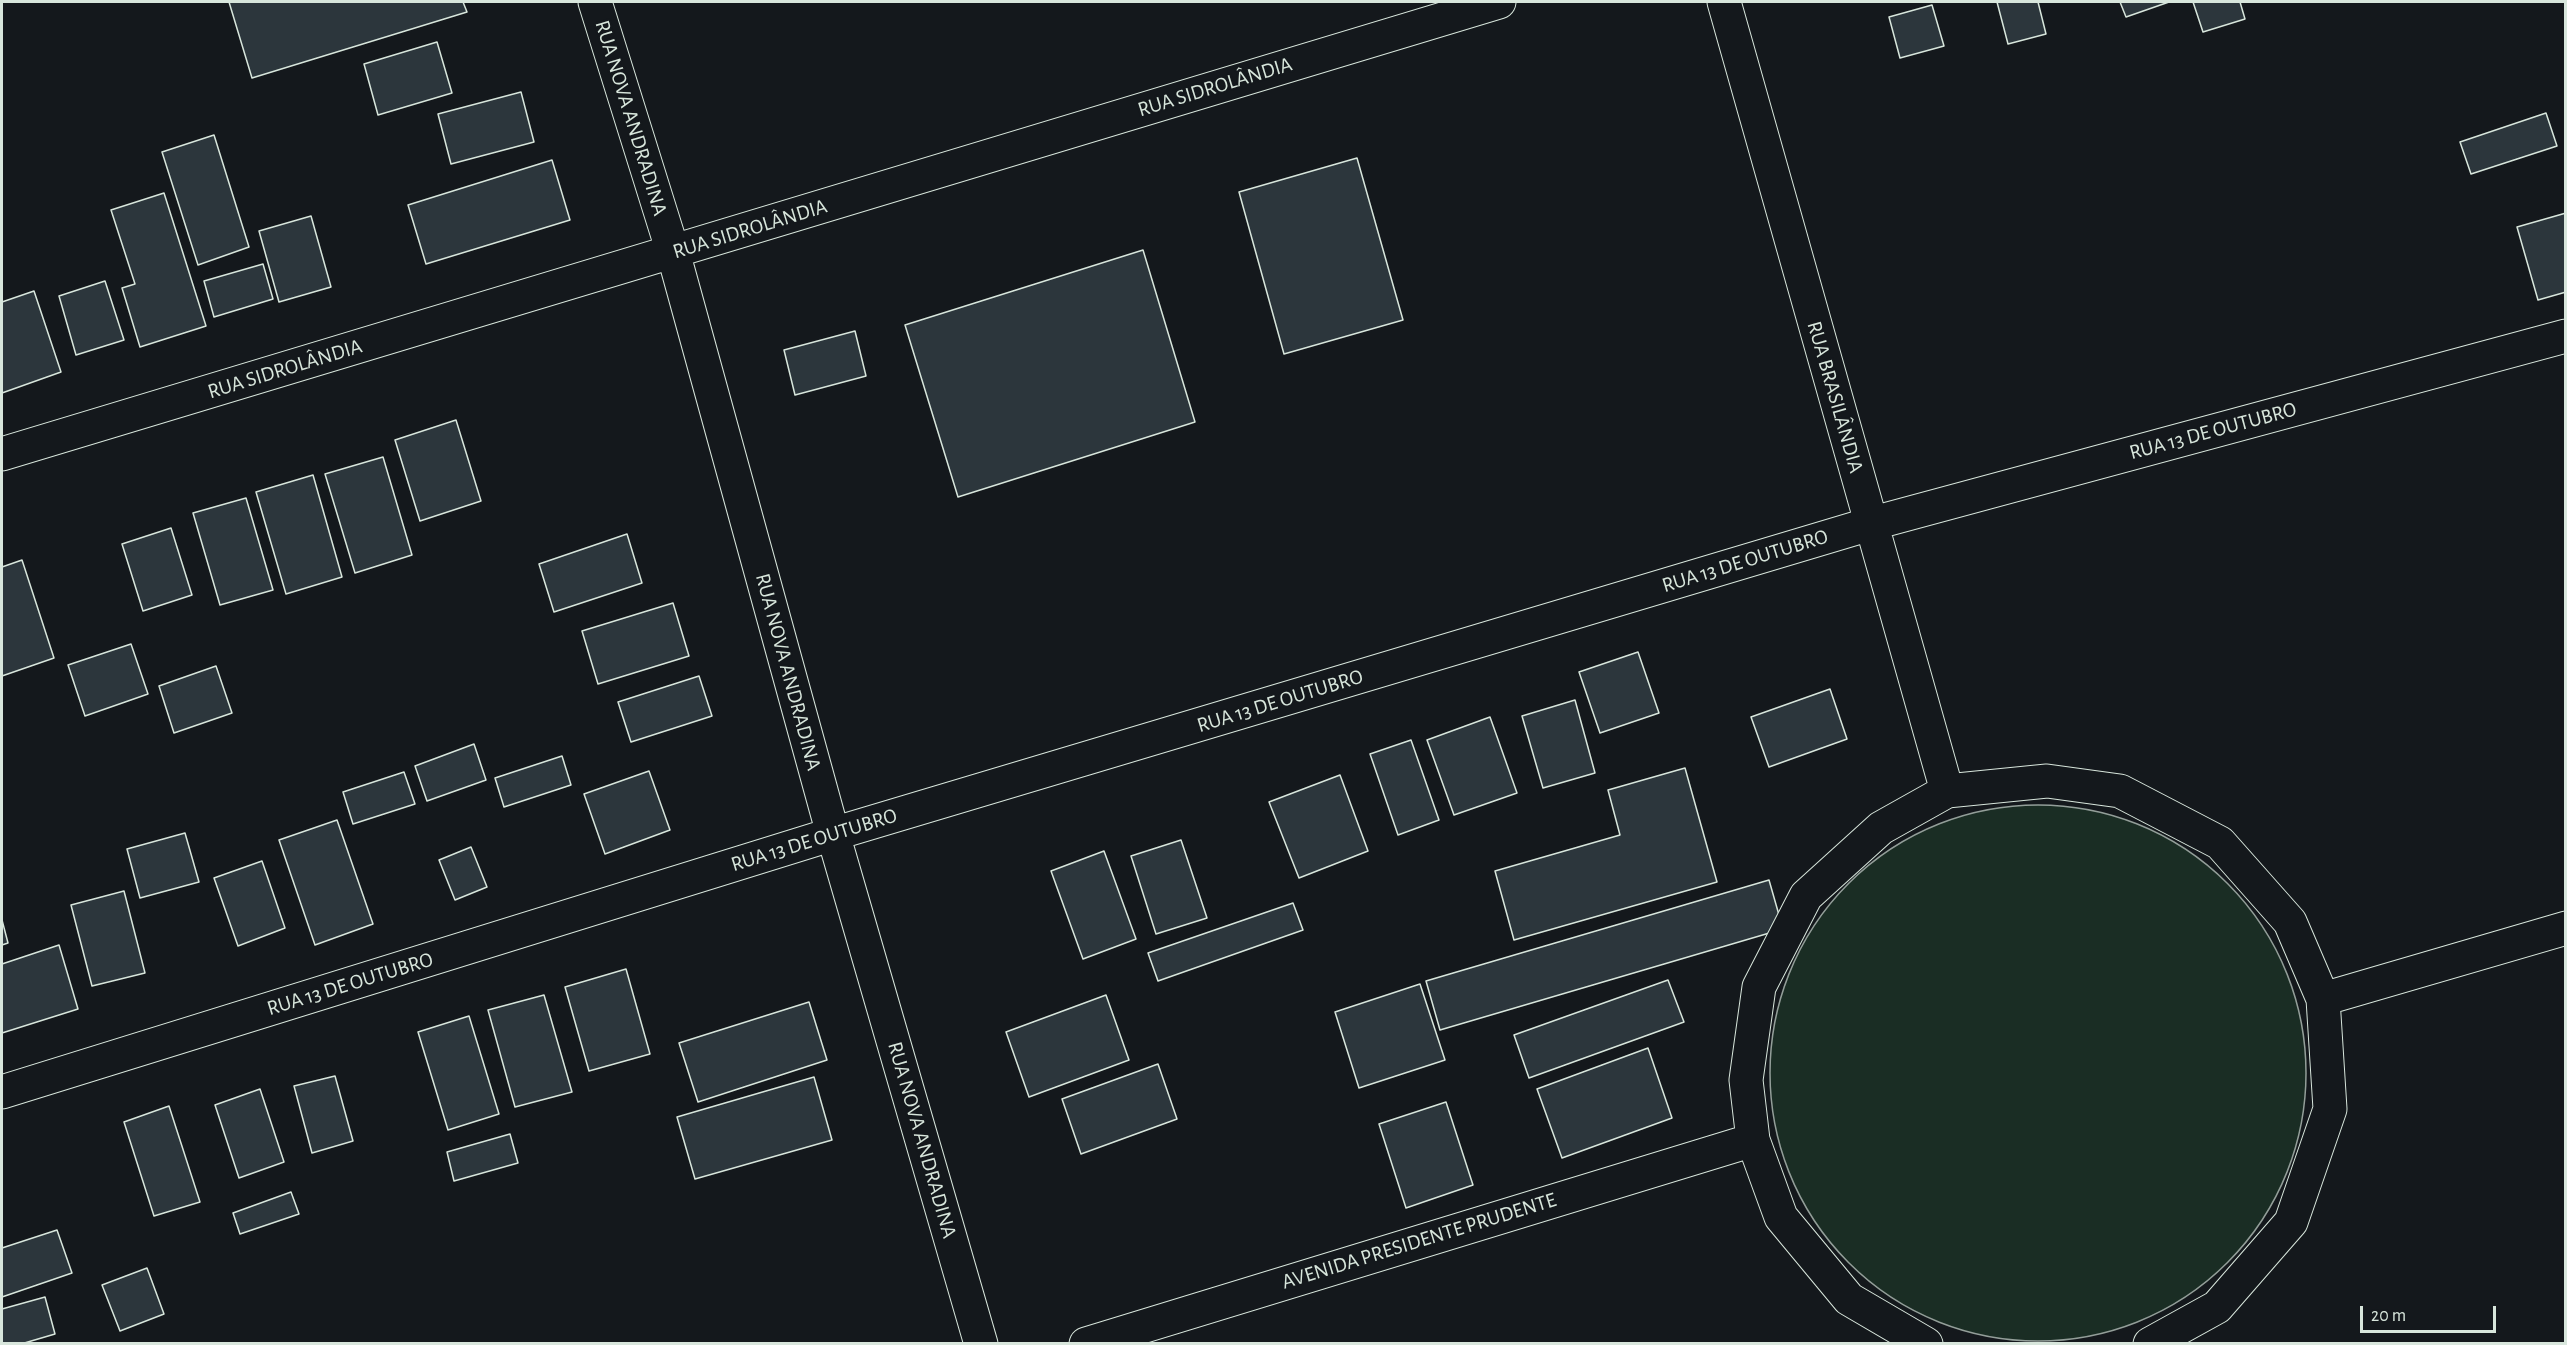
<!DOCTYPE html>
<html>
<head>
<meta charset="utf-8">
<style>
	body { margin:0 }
	#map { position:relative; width:2567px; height:1345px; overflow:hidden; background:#14181c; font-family:"Alegreya Sans",sans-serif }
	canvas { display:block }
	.frame { position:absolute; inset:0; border:3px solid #d8e6dc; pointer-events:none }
	.scale { position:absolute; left:2360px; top:1306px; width:136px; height:27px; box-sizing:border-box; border:3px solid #d8e6dc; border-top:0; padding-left:8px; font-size:18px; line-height:21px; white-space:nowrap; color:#d8e6dc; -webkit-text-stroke:4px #14181c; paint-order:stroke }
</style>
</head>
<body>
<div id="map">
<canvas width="2567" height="1345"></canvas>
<div class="frame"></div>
<div class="scale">20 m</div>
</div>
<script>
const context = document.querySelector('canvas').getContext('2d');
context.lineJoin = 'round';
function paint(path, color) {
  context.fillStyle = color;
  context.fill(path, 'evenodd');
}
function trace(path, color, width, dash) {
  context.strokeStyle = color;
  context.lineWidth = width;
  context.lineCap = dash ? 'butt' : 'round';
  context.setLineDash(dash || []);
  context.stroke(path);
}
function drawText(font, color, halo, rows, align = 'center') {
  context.font = font + ' "Alegreya Sans",sans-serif';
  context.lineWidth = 4.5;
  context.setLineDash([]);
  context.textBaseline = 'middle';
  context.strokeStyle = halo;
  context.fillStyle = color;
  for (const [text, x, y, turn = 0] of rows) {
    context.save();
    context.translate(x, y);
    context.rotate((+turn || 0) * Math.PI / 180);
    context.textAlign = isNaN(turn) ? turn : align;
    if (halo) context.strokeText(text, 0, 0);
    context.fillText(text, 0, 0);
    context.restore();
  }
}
const green = new Path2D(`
	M1770 1073a268 268 0 1 1 536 0a268 268 0 1 1-536 0Z`);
const building = new Path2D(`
	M229 2H463L467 12 252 78Z
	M1997 2H2038L2046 34 2008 44Z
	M2120 2H2169L2126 17Z
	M2193 2H2240L2245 19 2203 32Z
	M1932 5 1944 46 1900 58 1889 17Z
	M437 42 452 93 378 115 364 64Z
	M521 92 534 142 451 164 438 114Z
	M2546 113 2557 146 2471 174 2460 142Z
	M214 135 249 247 198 265 162 152Z
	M1357 158 1403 320 1284 354 1239 192Z
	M552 160 570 220 426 264 408 205Z
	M164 193 206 326 140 347 122 288 135 284 111 210Z
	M2566 213V292L2538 300 2517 227Z
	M311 216 331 287 279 302 259 231Z
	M1143 250 1195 422 958 497 905 325Z
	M263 264 273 299 214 317 204 281Z
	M105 281 124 340 76 355 59 296Z
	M34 291 61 372 2 393V302Z
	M855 331 866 376 795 395 784 350Z
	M456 420 481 501 420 521 395 440Z
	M383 457 412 555 355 573 325 474Z
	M313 475 342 577 286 594 256 492Z
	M246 498 273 590 220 605 193 513Z
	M171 528 192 595 143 611 122 544Z
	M627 534 642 583 554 612 539 564Z
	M22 560 54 658 2 676V567Z
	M673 603 689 656 598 684 582 631Z
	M131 644 148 694 85 716 68 665Z
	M1638 652 1659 713 1600 733 1579 672Z
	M216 666 232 713 174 733 159 686Z
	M699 676 712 716 631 742 618 702Z
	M1830 689 1847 739 1769 767 1751 717Z
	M1575 700 1595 773 1543 788 1522 716Z
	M1490 717 1517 793 1454 815 1427 740Z
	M1411 740 1439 820 1398 835 1370 754Z
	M474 744 486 780 427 801 415 766Z
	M562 756 571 785 504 807 495 778Z
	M1685 768 1717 882 1514 940 1495 871 1620 835 1608 790Z
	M649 771 670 830 605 854 584 794Z
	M404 772 415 804 353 824 343 792Z
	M1340 775 1368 851 1299 878 1269 802Z
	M337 820 373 924 315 945 279 840Z
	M185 833 199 882 140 898 127 849Z
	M1181 840 1207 918 1156 934 1131 856Z
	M471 847 487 887 455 900 439 860Z
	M1104 851 1136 939 1083 959 1051 871Z
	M262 861 285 928 238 946 214 878Z
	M1769 880 1783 929 1440 1030 1426 981Z
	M124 891 145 973 92 986 71 905Z
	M1293 903 1303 930 1158 981 1148 953Z
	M2 920 8 943 2 945Z
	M59 945 78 1009 2 1033V964Z
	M626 969 650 1054 589 1071 565 987Z
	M1668 980 1684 1022 1529 1078 1514 1035Z
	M1420 984 1445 1060 1359 1088 1335 1012Z
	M544 995 572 1092 515 1107 488 1010Z
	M1106 995 1129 1060 1029 1097 1006 1032Z
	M809 1002 827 1060 698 1102 679 1043Z
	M469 1016 499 1114 448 1130 418 1032Z
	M1648 1048 1672 1118 1562 1158 1537 1089Z
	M1158 1064 1177 1119 1081 1154 1062 1099Z
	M335 1076 353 1141 312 1153 294 1086Z
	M814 1077 832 1140 695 1179 677 1117Z
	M260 1089 284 1162 239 1178 215 1105Z
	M1446 1102 1473 1185 1406 1208 1379 1124Z
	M169 1106 200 1202 154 1216 124 1122Z
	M510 1134 518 1163 454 1181 447 1152Z
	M291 1192 299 1214 240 1234 233 1213Z
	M57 1230 72 1273 2 1297V1248Z
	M147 1268 164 1314 120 1331 102 1285Z
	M45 1297 55 1334 21 1344H2V1309Z`);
const minor = new Path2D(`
	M595 2 673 252 833 834 981 1344
	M1724 2 1947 791
	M2 454 1499 2
	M2323 999 2566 928
	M2 1092 833 834 1870 524 2566 336
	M1086 1344 1753 1140
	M1926 1344 1849 1299 1781 1217 1753 1140 1746 1080 1759 987 1806 896 1881 828 1947 791 2047 781 2120 791 2220 843 2290 922 2323 999 2330 1109 2291 1222 2217 1307 2150 1344`);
const streetNames = [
	["RUA SIDROLÂNDIA",1215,87,-17],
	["RUA NOVA ANDRADINA",631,118,73],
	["RUA SIDROLÂNDIA",750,229,-17],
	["RUA SIDROLÂNDIA",285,369,-17],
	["RUA BRASILÂNDIA",1835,397,74],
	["RUA 13 DE OUTUBRO",2213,431,-15],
	["RUA 13 DE OUTUBRO",1745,561,-17],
	["RUA NOVA ANDRADINA",788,672,75],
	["RUA 13 DE OUTUBRO",1280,701,-17],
	["RUA 13 DE OUTUBRO",814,840,-17],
	["RUA 13 DE OUTUBRO",350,984,-17],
	["RUA NOVA ANDRADINA",922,1140,74],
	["AVENIDA PRESIDENTE PRUDENTE",1419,1241,-17]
];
paint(green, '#1a2d24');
trace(green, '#939e99', 1.5);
paint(building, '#2c363c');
trace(building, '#d8e6dc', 1.5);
trace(minor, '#d8e6dc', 35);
trace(minor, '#14181c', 33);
drawText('21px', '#d8e6dc', '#14181c', streetNames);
</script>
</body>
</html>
